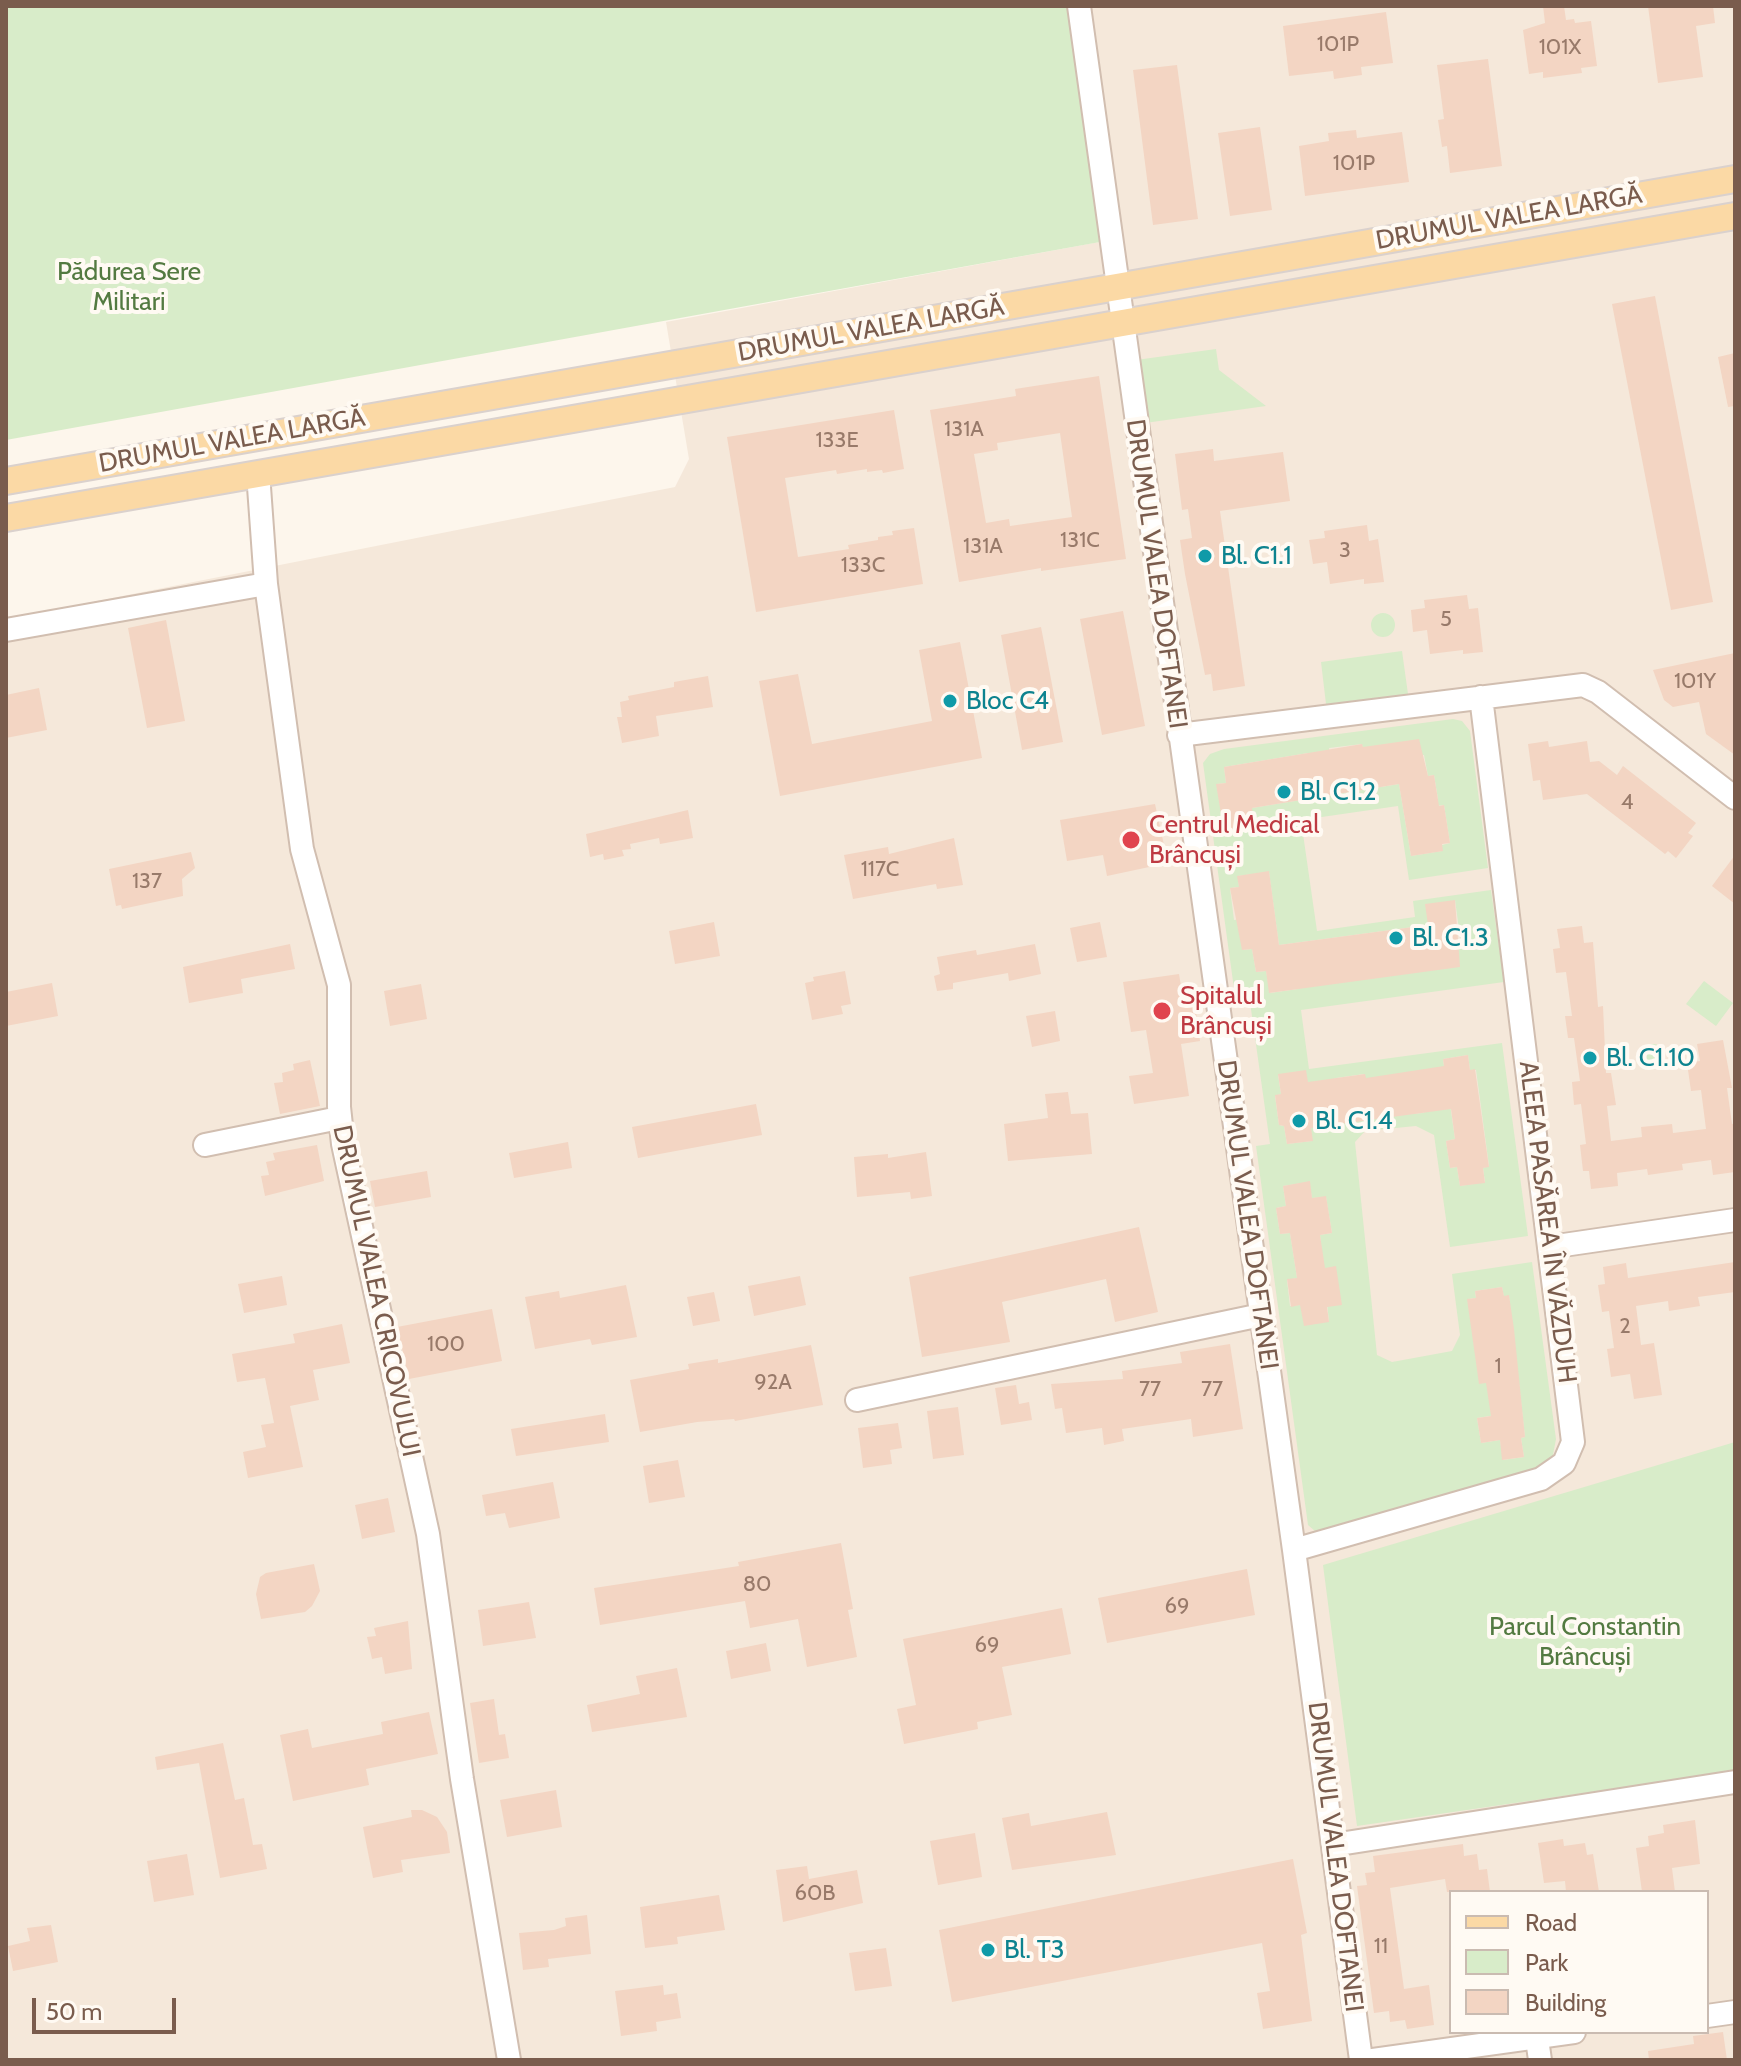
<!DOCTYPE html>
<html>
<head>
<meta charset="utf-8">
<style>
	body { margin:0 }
	#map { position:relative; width:1741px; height:2066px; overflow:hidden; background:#fdf6ec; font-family:Cabin,sans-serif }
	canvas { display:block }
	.frame { position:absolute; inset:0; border:8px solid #7a5c4d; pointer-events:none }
	.legend { position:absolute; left:1449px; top:1890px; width:260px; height:144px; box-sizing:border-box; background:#fffaf3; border:2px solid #cabbb1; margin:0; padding:10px 14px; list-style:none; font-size:24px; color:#7a5c4d }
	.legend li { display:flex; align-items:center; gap:16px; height:40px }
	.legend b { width:40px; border:2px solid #cabbb1 }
	.scale { position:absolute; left:32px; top:1998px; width:144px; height:36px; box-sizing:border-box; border:4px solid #7a5c4d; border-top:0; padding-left:10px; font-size:24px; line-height:28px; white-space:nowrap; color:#7a5c4d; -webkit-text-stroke:6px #fffaf3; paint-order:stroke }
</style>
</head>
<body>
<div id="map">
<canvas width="1741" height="2066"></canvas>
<div class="frame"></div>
<ul class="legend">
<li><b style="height:10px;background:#fbd9a5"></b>Road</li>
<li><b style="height:22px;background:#d8ecc9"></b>Park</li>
<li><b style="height:22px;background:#f3d5c3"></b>Building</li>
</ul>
<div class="scale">50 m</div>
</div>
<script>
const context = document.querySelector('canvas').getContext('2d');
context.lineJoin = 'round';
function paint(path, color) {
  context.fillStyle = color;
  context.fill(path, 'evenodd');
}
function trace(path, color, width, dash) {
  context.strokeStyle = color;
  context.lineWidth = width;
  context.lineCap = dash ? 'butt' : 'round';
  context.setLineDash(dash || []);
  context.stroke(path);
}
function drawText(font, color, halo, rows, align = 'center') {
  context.font = font + ' Cabin,sans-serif';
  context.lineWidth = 8;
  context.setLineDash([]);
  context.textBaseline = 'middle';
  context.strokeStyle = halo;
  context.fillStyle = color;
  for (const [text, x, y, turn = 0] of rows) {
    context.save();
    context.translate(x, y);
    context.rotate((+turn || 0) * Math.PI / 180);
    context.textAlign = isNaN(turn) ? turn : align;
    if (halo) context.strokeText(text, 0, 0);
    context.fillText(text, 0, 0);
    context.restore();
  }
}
const residential = new Path2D(`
	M1082 6H1735V2060H6V619L675 487 689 459 666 322 1110 240ZM1451 1892H1707V2032H1451Z`);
const green = new Path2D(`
	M6 6H1082L1111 240 6 440Z
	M1216 349 1219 370 1266 406 1145 423 1136 360Z
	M1371 625a12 12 0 1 1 24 0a12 12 0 1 1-24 0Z
	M1402 651 1408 694 1326 704 1321 662Z
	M1453 719 1462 721 1470 731 1488 868 1409 880 1398 806 1301 820 1317 931 1415 917 1413 901 1491 890 1504 982 1301 1010 1309 1069 1502 1043 1528 1236 1450 1247 1434 1135 1416 1126 1365 1131 1355 1142 1377 1355 1392 1362 1452 1351 1460 1335 1452 1274 1532 1262 1556 1439 1553 1455 1543 1466 1325 1532 1315 1531 1308 1525 1256 1146 1270 1144 1249 995 1235 996 1203 763 1210 754 1224 749ZM1362 744 1364 755H1424L1428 776 1434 775 1438 799 1436 806 1444 805 1450 843 1442 845V851L1411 856 1399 784 1252 808 1217 784 1226 783 1224 767 1308 753 1331 761 1329 748ZM1269 872 1279 945 1428 925 1455 900 1461 944 1297 975 1298 989 1270 993 1266 971 1256 972 1252 949 1242 950 1243 919 1234 920 1230 888 1239 887 1238 876ZM1468 1055 1470 1070H1476L1489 1166 1483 1168 1485 1182 1460 1186 1457 1167 1450 1168 1446 1141 1455 1139 1449 1097 1423 1113 1310 1122 1312 1141 1287 1144 1284 1126 1279 1125 1275 1096 1281 1094 1278 1075 1309 1088 1336 1078 1364 1074 1366 1083 1445 1073 1443 1059ZM1309 1182 1312 1198 1326 1197 1332 1233 1320 1235 1329 1322 1300 1305 1290 1306 1287 1280 1297 1278 1290 1233 1280 1234 1276 1208 1286 1206 1283 1186ZM1502 1287 1504 1297 1509 1296 1525 1437 1521 1438 1524 1457 1503 1460 1500 1440 1481 1443 1477 1418 1496 1415 1468 1299 1476 1298 1475 1291Z
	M1704 981 1733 1003 1716 1026 1686 1004Z
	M1642 1055a11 11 0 1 1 22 0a11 11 0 1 1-22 0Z
	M1735 1442V1771L1357 1826 1323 1565Z`);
const building = new Path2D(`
	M1543 6H1564L1566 20 1574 19 1575 23 1591 21 1597 66 1581 68 1582 73 1543 78V72L1529 74 1523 30 1545 23Z
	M1648 6H1713L1715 23 1696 26 1703 77 1658 83Z
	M1386 12 1393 63 1361 67 1362 75 1334 79 1333 71 1289 76 1283 26Z
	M1488 59 1502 166 1450 173 1447 146 1442 147 1438 120 1444 119 1437 65Z
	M1177 65 1198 219 1153 225 1133 70Z
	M1260 127 1272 210 1230 216 1218 133Z
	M1356 130 1357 138 1402 132 1409 182 1305 196 1299 146 1329 141 1328 133Z
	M1655 296 1713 602 1671 610 1612 304Z
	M1735 353V406L1728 407 1718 357Z
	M1099 376 1126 559 1041 571V568L959 582 930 410 1016 396 1015 389ZM1060 433 1072 517 1010 526 1009 519 986 523 974 454 998 450 997 443Z
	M894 410 904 469 883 473 882 470 867 472V469L837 474 836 470 785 478 798 557 849 549 848 545 878 540V537L893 535 892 531 914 528 923 584 756 612 727 437Z
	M1213 449 1214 461 1283 452 1290 501 1220 511 1245 686 1213 691 1211 674 1205 675 1185 574 1180 540 1192 538 1188 509 1182 510 1175 454Z
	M1367 525 1369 541 1378 539 1384 582 1364 584V579L1330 584 1327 562 1313 564 1309 540 1325 538 1324 531Z
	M1467 595 1469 609 1478 608 1483 652 1463 654V650L1430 654 1427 630 1413 632 1411 610 1425 608 1424 600Z
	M1123 611 1145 726 1102 735 1080 619Z
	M166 620 185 721 147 728 128 628Z
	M1041 627 1063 742 1022 750 1001 635Z
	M960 642 982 758 780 796 759 681 798 674 812 744 932 721 919 650Z
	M1735 653V755L1706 734 1699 702 1673 707 1664 700 1653 670Z
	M708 676 713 707 656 716 659 736 622 743 617 717H622L620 702 629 700 628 696 674 687V682Z
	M39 688 47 730 6 738V695Z
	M1419 739 1428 776 1434 775 1439 806 1444 805 1450 843 1442 844 1443 851 1411 856 1399 784 1252 808 1255 827 1224 832 1216 784 1226 783 1224 767 1362 744 1363 747Z
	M1548 741 1549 747 1587 741 1590 762 1599 761 1617 775 1623 766 1696 823 1688 833 1693 836 1676 858 1668 851 1665 854 1587 794 1543 800 1540 780 1533 781 1528 744Z
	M1155 804 1168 863 1107 876 1103 855 1067 861 1060 820Z
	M688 810 693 838 660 844 659 838 630 844 631 849 622 850 624 856 604 860 603 854 590 857 586 834Z
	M954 838 963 885 937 889 936 884 853 899 844 855 888 847 889 854Z
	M191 852 195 868 182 879 183 896 122 909 121 905 116 906 109 869Z
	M1735 855V904L1712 886Z
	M1269 871 1279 945 1428 925 1425 904 1455 900 1460 967 1269 993 1266 971 1256 972 1252 949 1242 950 1230 888 1239 887 1237 876Z
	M714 922 720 956 675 964 669 931Z
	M1100 922 1107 957 1077 962 1070 928Z
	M1582 926 1584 943 1593 942 1598 1007 1603 1006 1606 1073H1611L1616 1105 1607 1106 1611 1141 1642 1137 1641 1127 1672 1124 1673 1133 1706 1129 1701 1090 1691 1091 1687 1063 1700 1061 1697 1044 1723 1040 1732 1088H1727L1732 1124 1735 1123V1172L1713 1175 1711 1160 1682 1164 1683 1170 1648 1175 1647 1169 1617 1173 1618 1186 1591 1189 1589 1171H1583L1580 1145 1586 1144 1581 1104 1574 1105 1572 1082 1580 1081 1574 1038H1568L1565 1016H1572L1566 972 1556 973 1553 949 1560 948 1557 929Z
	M290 944 295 969 241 979 243 993 189 1003 183 967Z
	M1035 944 1041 974 1009 981 1008 973 953 983V989L937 991 934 976 940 974 937 957 976 950 977 955Z
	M845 971 851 1004 841 1006 843 1014 812 1020 805 983 814 981 813 977Z
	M1179 974 1182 992 1193 990 1200 1041 1181 1044 1189 1096 1134 1104 1129 1076 1153 1073 1146 1030 1131 1032 1123 982Z
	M52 983 58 1016 6 1026V992Z
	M421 984 427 1019 390 1026 384 991Z
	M1055 1011 1060 1041 1032 1047 1026 1016Z
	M1468 1055 1470 1070 1475 1069 1489 1167 1483 1168 1485 1183 1460 1186 1457 1167 1450 1168 1446 1141 1455 1139 1451 1109 1311 1128 1313 1141 1287 1144 1284 1126 1279 1125 1275 1095 1281 1094 1278 1074 1306 1070 1308 1082 1365 1074 1366 1078 1444 1066 1443 1059Z
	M310 1060 320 1106 280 1114 274 1083 283 1082 282 1073 294 1070 293 1064Z
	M1068 1092 1071 1114 1088 1113 1092 1154 1008 1161 1004 1124 1048 1118 1045 1094Z
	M756 1104 762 1135 638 1158 632 1127Z
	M568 1142 572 1168 514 1178 509 1153Z
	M317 1145 324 1181 265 1196 261 1176 269 1175 266 1162 275 1160 273 1153Z
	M926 1152 932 1196 911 1199 910 1192 857 1197 854 1157 888 1154V1158Z
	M427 1171 431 1197 375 1207 370 1181Z
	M1310 1181 1312 1198 1326 1196 1332 1233 1320 1235 1325 1268 1336 1266 1342 1305 1327 1307 1329 1322 1304 1326 1300 1305 1291 1307 1287 1279 1297 1278 1290 1233 1280 1234 1276 1208 1286 1206 1283 1186Z
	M1139 1227 1158 1312 1115 1322 1106 1279 1002 1302 1010 1342 922 1357 909 1277Z
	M1735 1262V1292L1698 1297 1700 1306 1669 1311 1668 1301 1636 1306 1641 1345 1654 1343 1662 1395 1634 1399 1630 1374 1611 1377 1607 1349 1614 1348 1609 1311 1602 1312 1598 1285 1605 1284 1603 1267 1626 1263 1628 1278Z
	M282 1276 287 1305 244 1313 238 1284Z
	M800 1276 806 1305 754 1316 748 1286Z
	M626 1285 637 1337 592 1345 590 1339 535 1349 525 1297 559 1291 560 1298Z
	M1502 1287 1504 1296 1509 1295 1514 1329 1525 1437 1521 1438 1524 1457 1502 1460 1500 1440 1481 1443 1477 1418 1491 1416 1486 1383 1479 1384 1467 1299 1476 1298 1475 1291Z
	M714 1292 720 1321 693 1326 687 1297Z
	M492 1309 502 1361 409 1379 397 1327Z
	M342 1324 350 1363 313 1370 319 1400 290 1406 303 1467 248 1478 243 1452 266 1447 261 1425 274 1423 265 1378 237 1382 232 1354 295 1343 293 1334Z
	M1230 1344 1243 1429 1193 1437 1191 1419 1122 1429 1124 1441 1104 1445 1102 1428 1066 1433 1062 1408 1055 1409 1051 1384 1123 1379 1122 1371 1182 1363 1180 1352Z
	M811 1345 823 1405 735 1421 734 1419 697 1422 640 1432 630 1380 689 1369 688 1364 718 1359V1363Z
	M1016 1385 1019 1404 1029 1402 1032 1420 1001 1425 995 1388Z
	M958 1407 964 1455 933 1459 927 1411Z
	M605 1414 609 1442 516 1456 511 1429Z
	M898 1423 902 1448 890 1450 892 1464 863 1468 858 1428Z
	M678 1460 685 1497 649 1503 643 1466Z
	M553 1482 560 1518 509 1528 505 1513 486 1516 482 1495Z
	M388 1498 395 1532 362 1539 355 1505Z
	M841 1543 853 1609 848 1610 857 1657 807 1667 798 1619 750 1628 745 1601 600 1625 594 1588 739 1566 738 1562Z
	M314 1564 320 1591 312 1606 305 1612 261 1619 256 1594 260 1577 266 1573Z
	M1247 1569 1255 1615 1107 1643 1098 1598Z
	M529 1602 536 1638 483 1646 478 1610Z
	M1062 1608 1071 1654 1002 1667 1012 1715 977 1722 978 1729 904 1744 897 1709 916 1705 903 1639Z
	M408 1621 412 1669 385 1674 382 1657 372 1659 367 1637 376 1636 374 1628Z
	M766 1643 771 1671 731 1679 726 1651Z
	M677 1668 687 1717 592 1732 587 1705 640 1694 636 1676Z
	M494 1699 499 1735 505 1734 509 1758 479 1763 470 1703Z
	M429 1712 438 1754 366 1769 369 1785 293 1801 280 1735 308 1729 312 1748 383 1734 381 1722Z
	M223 1743 235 1800 244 1798 253 1845 262 1844 267 1869 220 1878 199 1763 157 1770 155 1757Z
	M556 1790 562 1827 507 1837 500 1800Z
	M411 1810H422L437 1817 447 1832 450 1853 401 1860 403 1872 373 1878 363 1827 412 1817Z
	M1107 1812 1116 1855 1012 1870 1002 1818 1029 1813 1031 1826Z
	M1695 1820 1700 1864 1672 1868 1675 1892H1642L1636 1848 1649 1846 1648 1836 1664 1833 1663 1825Z
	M975 1833 982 1877 938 1885 930 1841Z
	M1563 1839 1564 1846 1585 1843 1587 1855 1593 1854 1599 1892H1566L1565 1881 1544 1883 1538 1843Z
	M1463 1844 1464 1856 1477 1854 1479 1870 1487 1869 1490 1892H1447L1445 1879 1390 1888 1404 1989 1429 1985 1434 2025 1407 2029 1405 2020 1390 2022 1389 2011 1374 2013 1357 1886 1367 1885 1365 1873 1375 1872 1373 1856Z
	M187 1854 194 1895 154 1902 147 1861Z
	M1293 1859 1307 1933 1301 1935 1312 2021 1263 2029 1257 1993 1270 1991 1262 1943 952 2002 939 1930Z
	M807 1866 809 1879 857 1870 863 1903 783 1922 776 1870Z
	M719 1895 725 1930 677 1937 678 1944 645 1948 640 1907Z
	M587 1915 591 1954 548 1959 549 1967 523 1970 519 1933 554 1930 566 1926 565 1918Z
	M51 1925 58 1962 13 1971 8 1946 30 1941 27 1928Z
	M886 1948 892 1986 855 1991 849 1953Z
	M663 1985 664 1995 677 1993 681 2018 656 2022 657 2031 621 2036 615 1991Z
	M1723 2032 1727 2060H1649L1648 2051 1694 2044 1693 2036Z`);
const minor = new Path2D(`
	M1079 6 1294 1550 1361 2060
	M258 473 266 584 302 849 339 985V1107L343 1144 428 1534 462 1779 509 2060
	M6 630 266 584
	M1179 735 1583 685 1598 692 1735 798
	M205 1145 339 1118
	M1550 1247 1735 1220
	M857 1400 1261 1315
	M1294 1550 1541 1479 1564 1463 1573 1442 1481 697
	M1333 1845 1735 1782
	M1707 2016 1735 2012
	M1536 2032 1540 2060
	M1373 2060 1574 2032`);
const major = new Path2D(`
	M6 481 1735 179
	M6 518 1735 216`);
const markers = [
	[1205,556,8,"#0f9aa8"],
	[950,701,8,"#0f9aa8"],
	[1284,792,8,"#0f9aa8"],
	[1131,840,10,"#e0444e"],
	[1396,938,8,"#0f9aa8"],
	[1162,1011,10,"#e0444e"],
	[1590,1058,8,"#0f9aa8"],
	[1299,1121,8,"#0f9aa8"],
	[988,1950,8,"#0f9aa8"]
];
const numberNames = [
	["101P",1338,45],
	["101X",1560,48],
	["101P",1354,164],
	["131A",964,430],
	["133E",837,441],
	["131C",1080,541],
	["131A",983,547],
	["3",1345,551],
	["133C",863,566],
	["5",1446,620],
	["101Y",1695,682],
	["4",1627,803],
	["117C",880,870],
	["137",147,882],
	["2",1625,1327],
	["100",446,1345],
	["1",1498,1367],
	["92A",773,1383],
	["77",1150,1390],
	["77",1212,1390],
	["80",757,1585],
	["69",1177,1607],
	["69",987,1646],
	["60B",815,1894],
	["11",1381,1947]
];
const streetNames = [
	["DRUMUL VALEA LARGĂ",1509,218,-10],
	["DRUMUL VALEA LARGĂ",871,330,-10],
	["DRUMUL VALEA LARGĂ",232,441,-10],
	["DRUMUL VALEA DOFTANEI",1156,574,82],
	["DRUMUL VALEA DOFTANEI",1247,1215,82],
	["ALEEA PASĂREA ÎN VĂZDUH",1547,1222,83],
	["DRUMUL VALEA CRICOVULUI",376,1291,78],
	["DRUMUL VALEA DOFTANEI",1335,1857,83]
];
const parkNames = [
	["Pădurea Sere",129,272],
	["Militari",129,302],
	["Parcul Constantin",1585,1627],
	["Brâncuși",1585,1657]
];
const cultureNames = [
	["Bl. C1.1",1221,556],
	["Bloc C4",966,701],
	["Bl. C1.2",1300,792],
	["Bl. C1.3",1412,938],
	["Bl. C1.10",1606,1058],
	["Bl. C1.4",1315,1121],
	["Bl. T3",1004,1950]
];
const healthNames = [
	["Centrul Medical",1149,825],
	["Brâncuși",1149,855],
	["Spitalul",1180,996],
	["Brâncuși",1180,1026]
];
paint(residential, '#f5e8da');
paint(green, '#d8ecc9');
paint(building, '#f3d5c3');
trace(minor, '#d1beb0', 26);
trace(major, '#dad1cd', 30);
trace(minor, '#fff', 22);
trace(major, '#fbd9a5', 26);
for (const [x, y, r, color] of markers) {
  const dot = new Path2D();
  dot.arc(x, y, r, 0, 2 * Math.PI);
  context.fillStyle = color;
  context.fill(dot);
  trace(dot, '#fffaf3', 3);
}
drawText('22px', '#987a6a', null, numberNames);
drawText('26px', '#7a5c4d', '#fffaf3', streetNames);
drawText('26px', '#537a41', '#fffaf3', parkNames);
drawText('26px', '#0d838f', '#fffaf3', cultureNames, 'left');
drawText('26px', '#be3a42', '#fffaf3', healthNames, 'left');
</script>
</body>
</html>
